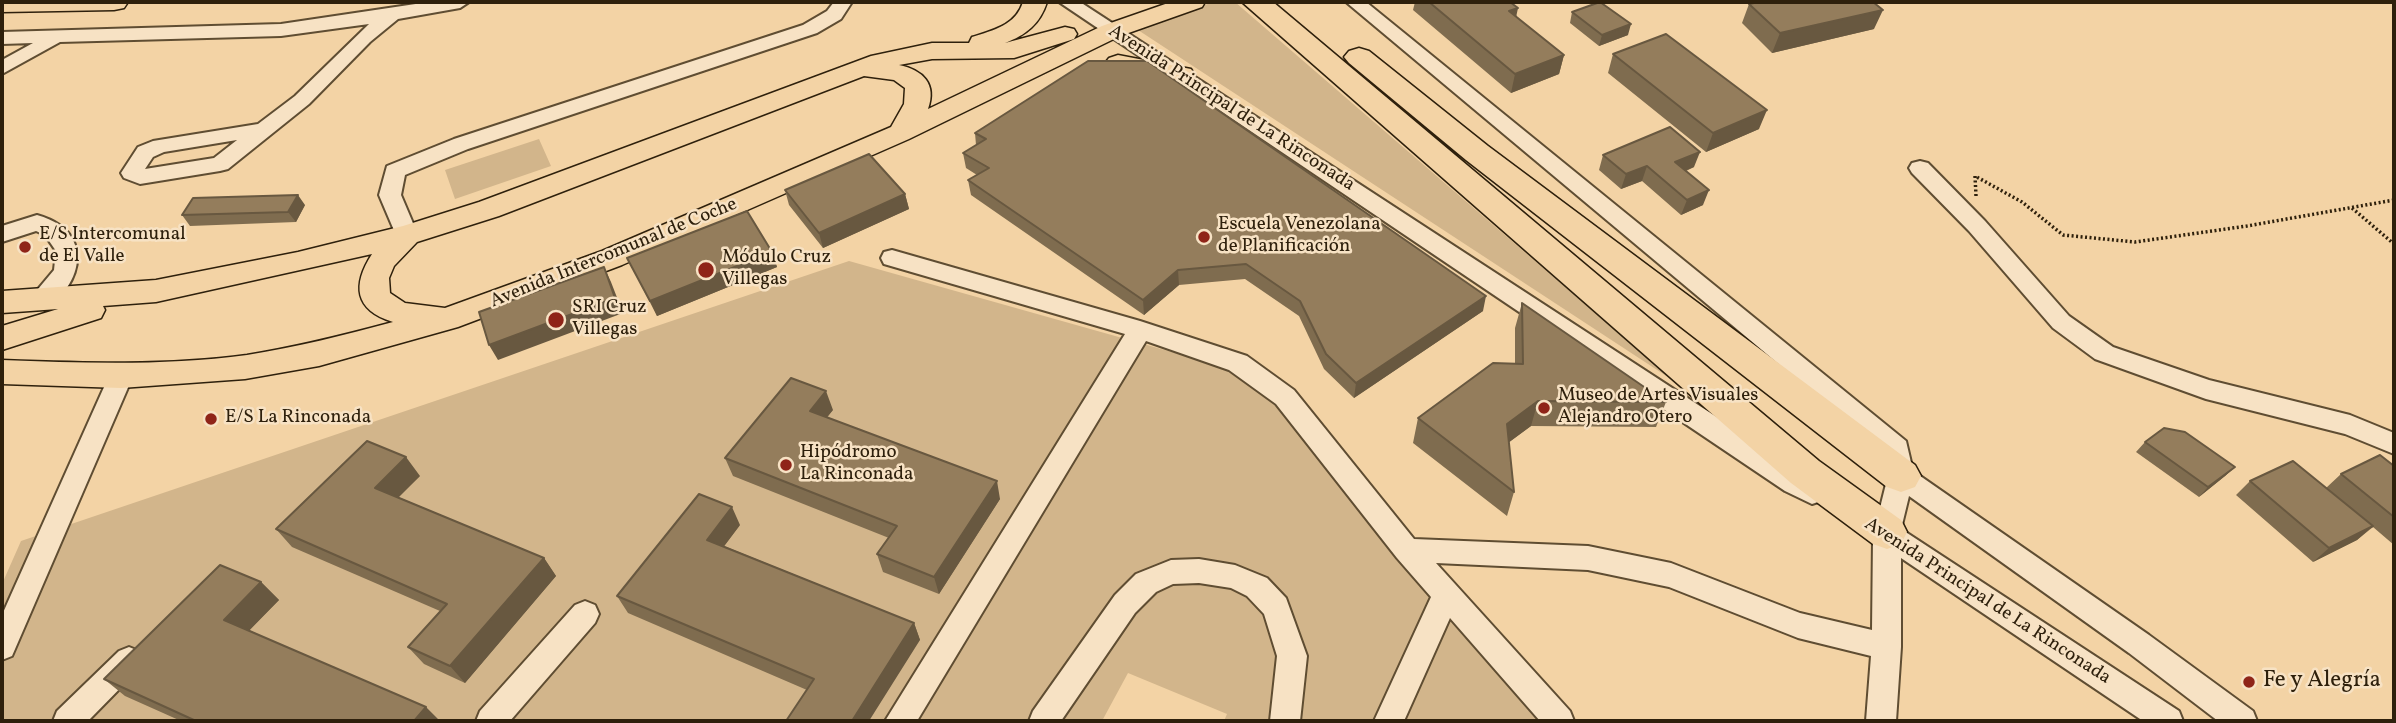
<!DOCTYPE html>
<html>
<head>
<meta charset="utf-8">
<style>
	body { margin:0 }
	#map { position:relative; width:2396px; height:723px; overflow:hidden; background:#f3d3a5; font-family:Vollkorn,serif }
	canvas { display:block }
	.frame { position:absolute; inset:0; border:4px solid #2e200c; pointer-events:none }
</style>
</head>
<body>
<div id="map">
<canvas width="2396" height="723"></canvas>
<div class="frame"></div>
</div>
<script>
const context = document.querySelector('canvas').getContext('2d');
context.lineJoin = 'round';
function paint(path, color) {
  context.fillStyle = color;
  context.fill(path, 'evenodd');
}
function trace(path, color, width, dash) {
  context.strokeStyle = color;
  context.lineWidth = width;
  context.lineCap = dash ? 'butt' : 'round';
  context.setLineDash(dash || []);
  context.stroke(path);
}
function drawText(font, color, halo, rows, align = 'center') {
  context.font = font + ' Vollkorn,serif';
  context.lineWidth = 5;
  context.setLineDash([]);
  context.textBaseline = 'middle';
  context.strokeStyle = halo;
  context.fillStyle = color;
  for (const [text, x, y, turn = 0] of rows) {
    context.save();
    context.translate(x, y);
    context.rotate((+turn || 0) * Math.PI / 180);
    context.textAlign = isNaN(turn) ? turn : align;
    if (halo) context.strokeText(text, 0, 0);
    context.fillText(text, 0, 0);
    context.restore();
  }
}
const green = new Path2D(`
	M1213 2H1235L1674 381 1138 30Z
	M539 139 551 166 455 199 445 170Z
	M849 261 1250 374 1549 721H1224L1227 714 1128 673 1102 721H2V584L21 541Z`);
const path = new Path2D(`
	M1976 196 1975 176 2022 202 2063 235 2135 242 2247 226 2394 200
	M2352 208 2394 244`);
const minor = new Path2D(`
	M429 2H469L460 8 398 19 370 42 309 104 228 169 220 171 140 184 124 178 121 173 138 147 153 141 258 124 295 96 369 24 281 36 60 42 2 74V60L33 43 2 44V32L281 24ZM237 140 214 158 145 169 153 157 164 152Z
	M834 2H852L841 19 817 33 468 149 405 175 401 195 418 235 415 240 407 243 399 240 396 235 379 195 387 166 454 139 803 25 827 11Z
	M1059 2H1080L1821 485 1825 493 1821 501 1812 504 1785 491Z
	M1346 2H1366L1906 441 1913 471 2149 635 2253 711 2257 721H2218L2129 653 1909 496 1901 529 2179 711 2183 721H2143L1901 558V647L1896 721H1866L1871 656 1798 638 1669 587 1588 570 1436 563 1570 711 1574 721H1540L1450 618 1404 721H1374L1431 597 1397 558 1276 404 1229 370 1146 341 917 721H885L1125 334 884 264 881 258 884 252 892 250 1140 321 1247 356 1294 390 1414 539 1588 546 1671 563 1800 613 1872 630 1873 539 1865 534 1861 526 1865 518 1878 516 1888 476 1885 453Z
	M1920 161 1928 163 1985 221 2069 316 2113 347 2209 380 2350 415 2394 433V454L2345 434 2206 399 2095 359 2053 328 1969 231 1912 173 1909 168 1912 163Z
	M37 215C114 237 62 316 32 307L28 301 54 270 56 251 45 235 36 231 2 242V226Z
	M121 367 130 369 133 376 12 656 2 660V615L109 376 112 369Z
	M1199 559 1235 565 1267 578 1286 598 1307 656 1300 721H1270L1277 656 1264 614 1247 596 1231 588 1199 583 1173 584 1156 592 1135 613 1061 721H1029L1033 711 1115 595 1136 574 1171 560Z
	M585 601 595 605 599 614 595 623 510 721H476L480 711 575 605Z
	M129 647 139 651 144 660 139 669 88 721H53L57 711 119 651Z`);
const major = new Path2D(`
	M1023 2H1047C1040 24 1026 35 1005 43L1065 27 1074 29 1077 34 1074 39 1014 58 932 59 899 65C923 70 937 84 928 109L1102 26 1171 2H1205L1202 7 1120 36 909 139 622 265 458 327 319 366 245 379 121 388 2 384V360C84 363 166 366 247 355 297 347 345 335 393 322 354 310 352 285 372 254L156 302 103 306 105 310 101 318 2 350V326L58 309 2 313V291L156 280 298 252 403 226 479 202 871 56 932 43H969L972 37C994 30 1016 25 1023 2ZM864 76 894 80 905 88 904 104 891 127 602 251 445 308 405 303 390 293 389 278 394 266 417 242 499 216Z
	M1118 55 1191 69 1195 75 1191 81 1182 83 1109 68 1105 63 1109 58Z`);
const highway = new Path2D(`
	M2 2H128L124 8 114 10 2 12Z
	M1242 2H1273L1819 461 1901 520 1907 532 1901 544 1887 549 1873 544 1791 483Z
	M1359 48 1369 51 1488 146 1915 465 1921 476 1915 487 1901 492 1887 487 1466 160 1349 63 1344 57 1349 51Z`);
const wall = new Path2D(`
	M1415 2H1510L1517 17 1564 55 1559 74 1511 93 1413 10Z
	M1749 4 1874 29 1772 53 1742 23Z
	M1572 12 1628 35 1599 46 1570 23Z
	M1613 54 1759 129 1706 152 1608 73Z
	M975 133 1483 311 1354 398 1324 369 1299 316 1245 279 1179 285 1144 315 971 195 968 180 977 175 966 168 963 153 976 145Z
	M1603 155 1694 167 1686 171 1703 205 1681 215 1642 181 1621 189 1599 170Z
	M785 190 905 194 909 209 823 248 789 205Z
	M305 205 296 222 190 226 182 215Z
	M772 252 777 267 657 316 627 258Z
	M1522 303 1666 402 1656 427 1531 426 1509 442 1514 492 1507 516 1413 443 1418 418 1515 364V328Z
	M833 410 826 417 1000 499 939 594 883 572 877 554 889 538 733 476 725 458Z
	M2145 442 2235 467 2225 476 2199 497 2136 452Z
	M2394 466V545L2373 527 2357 540 2313 562 2236 495 2250 481 2326 488 2341 474Z
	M420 476 398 497 544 558 556 576 465 683 424 664 408 647 440 611 292 547 276 529Z
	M740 525 724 546 914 623 920 640 807 690 628 613 617 596Z
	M261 582 279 600 249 630 440 721H181L125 696 104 679Z`);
const shadedWall = new Path2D(`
	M1518 8 1514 27 1509 11Z
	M1883 10 1874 29 1772 53 1780 33Z
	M1631 24 1628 35 1599 46 1602 35Z
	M1564 55 1559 74 1511 93 1515 74Z
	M1767 110 1759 129 1706 152 1713 133Z
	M1700 152 1694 167 1670 177 1675 162Z
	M1647 166 1642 181 1621 189 1626 174Z
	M1709 190 1703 205 1681 215 1687 200Z
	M905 194 909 209 823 248 819 233Z
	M298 195 305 205 296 222 288 212Z
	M772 252 777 267 657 316 650 301Z
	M604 267 611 282 623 313 498 360 489 345Z
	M1178 270 1179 285 1144 315 1143 300Z
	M1486 296 1483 311 1354 398 1356 383Z
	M826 391 833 410 817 430 810 411Z
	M1538 401 1531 426 1500 449 1507 424Z
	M406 457 420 476 390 506 375 488Z
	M2235 467 2225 476 2199 497 2208 487Z
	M997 481 1000 499 939 594 934 577Z
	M732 507 740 525 716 557 707 540Z
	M2373 526 2357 540 2313 562 2329 548Z
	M544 558 556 576 465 683 450 666Z
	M261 582 279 600 243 637 224 620Z
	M914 623 920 640 869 721H852Z
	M426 707 440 721H414Z`);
const building = new Path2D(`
	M1429 2H1510L1518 8 1509 11 1564 55 1515 74Z
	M1600 2 1631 24 1602 35 1572 12Z
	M1759 2H1873L1883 10 1780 33 1749 4Z
	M1666 34 1767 110 1713 133 1613 54Z
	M1088 61H1147L1486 296 1356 383 1326 354 1300 301 1246 264 1178 270 1143 300 968 180 989 168 963 153 986 139 975 133Z
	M1670 127 1700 152 1675 162 1709 190 1687 200 1647 166 1626 174 1603 155Z
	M869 154 905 194 819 233 785 190Z
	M298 195 288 212 182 215 193 198Z
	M747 211 772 252 650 301 627 258Z
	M604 267 615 298 489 345 479 312Z
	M1522 303 1666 402 1538 401 1507 424 1514 492 1418 418 1493 363 1523 364Z
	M791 378 826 391 810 411 997 481 934 577 877 554 897 526 725 458Z
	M2164 428 2185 432 2235 467 2208 487 2145 442Z
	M367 441 406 457 375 488 544 558 450 666 408 647 447 604 276 529Z
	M2380 455 2394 466V517L2341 474Z
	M2293 461 2373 526 2329 548 2250 481Z
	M699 494 732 507 707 540 914 623 852 721H786L814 679 617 596Z
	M220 565 261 582 224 620 426 707 414 721H196L104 679Z`);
const markers = [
	[1204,237,7,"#8f2418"],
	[25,247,7,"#8f2418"],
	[706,270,9,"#8f2418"],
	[556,320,9,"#8f2418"],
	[1544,408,7,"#8f2418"],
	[211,419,7,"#8f2418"],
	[786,465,7,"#8f2418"],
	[2249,682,7,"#8f2418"]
];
const streetNames = [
	["Avenida Principal de La Rinconada",1231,109,33],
	["Avenida Intercomunal de Coche",614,254,-22],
	["Avenida Principal de La Rinconada",1987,602,33]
];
const poiNames = [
	["Escuela Venezolana",1218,226],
	["de Planificación",1218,248],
	["E/S Intercomunal",39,236],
	["de El Valle",39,258],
	["Módulo Cruz",722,259],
	["Villegas",722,281],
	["SRI Cruz",572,309],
	["Villegas",572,331],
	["Museo de Artes Visuales",1558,397],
	["Alejandro Otero",1558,419],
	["E/S La Rinconada",225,419],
	["Hipódromo",800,454],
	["La Rinconada",800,476]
];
const nearPoinames = [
	["Fe y Alegría",2263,682]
];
paint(green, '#d2b58b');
trace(minor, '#5f4d32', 4);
trace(major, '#2e200c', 3);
trace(highway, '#2e200c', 3);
trace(path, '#2e200c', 3.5, [2, 2.5]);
paint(minor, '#f7e2c4');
paint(major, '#f3d3a5');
paint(highway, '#f3d3a5');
paint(wall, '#7f6c4f');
paint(shadedWall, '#685840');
paint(building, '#947d5c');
trace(building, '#685840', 2);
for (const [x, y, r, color] of markers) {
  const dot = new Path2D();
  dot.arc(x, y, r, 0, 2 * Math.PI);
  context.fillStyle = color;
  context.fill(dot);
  trace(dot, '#f7e2c4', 2.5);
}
drawText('19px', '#2e200c', '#f7e2c4', streetNames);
drawText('19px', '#2e200c', '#f7e2c4', poiNames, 'left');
drawText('23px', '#2e200c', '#f7e2c4', nearPoinames, 'left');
</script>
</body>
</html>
